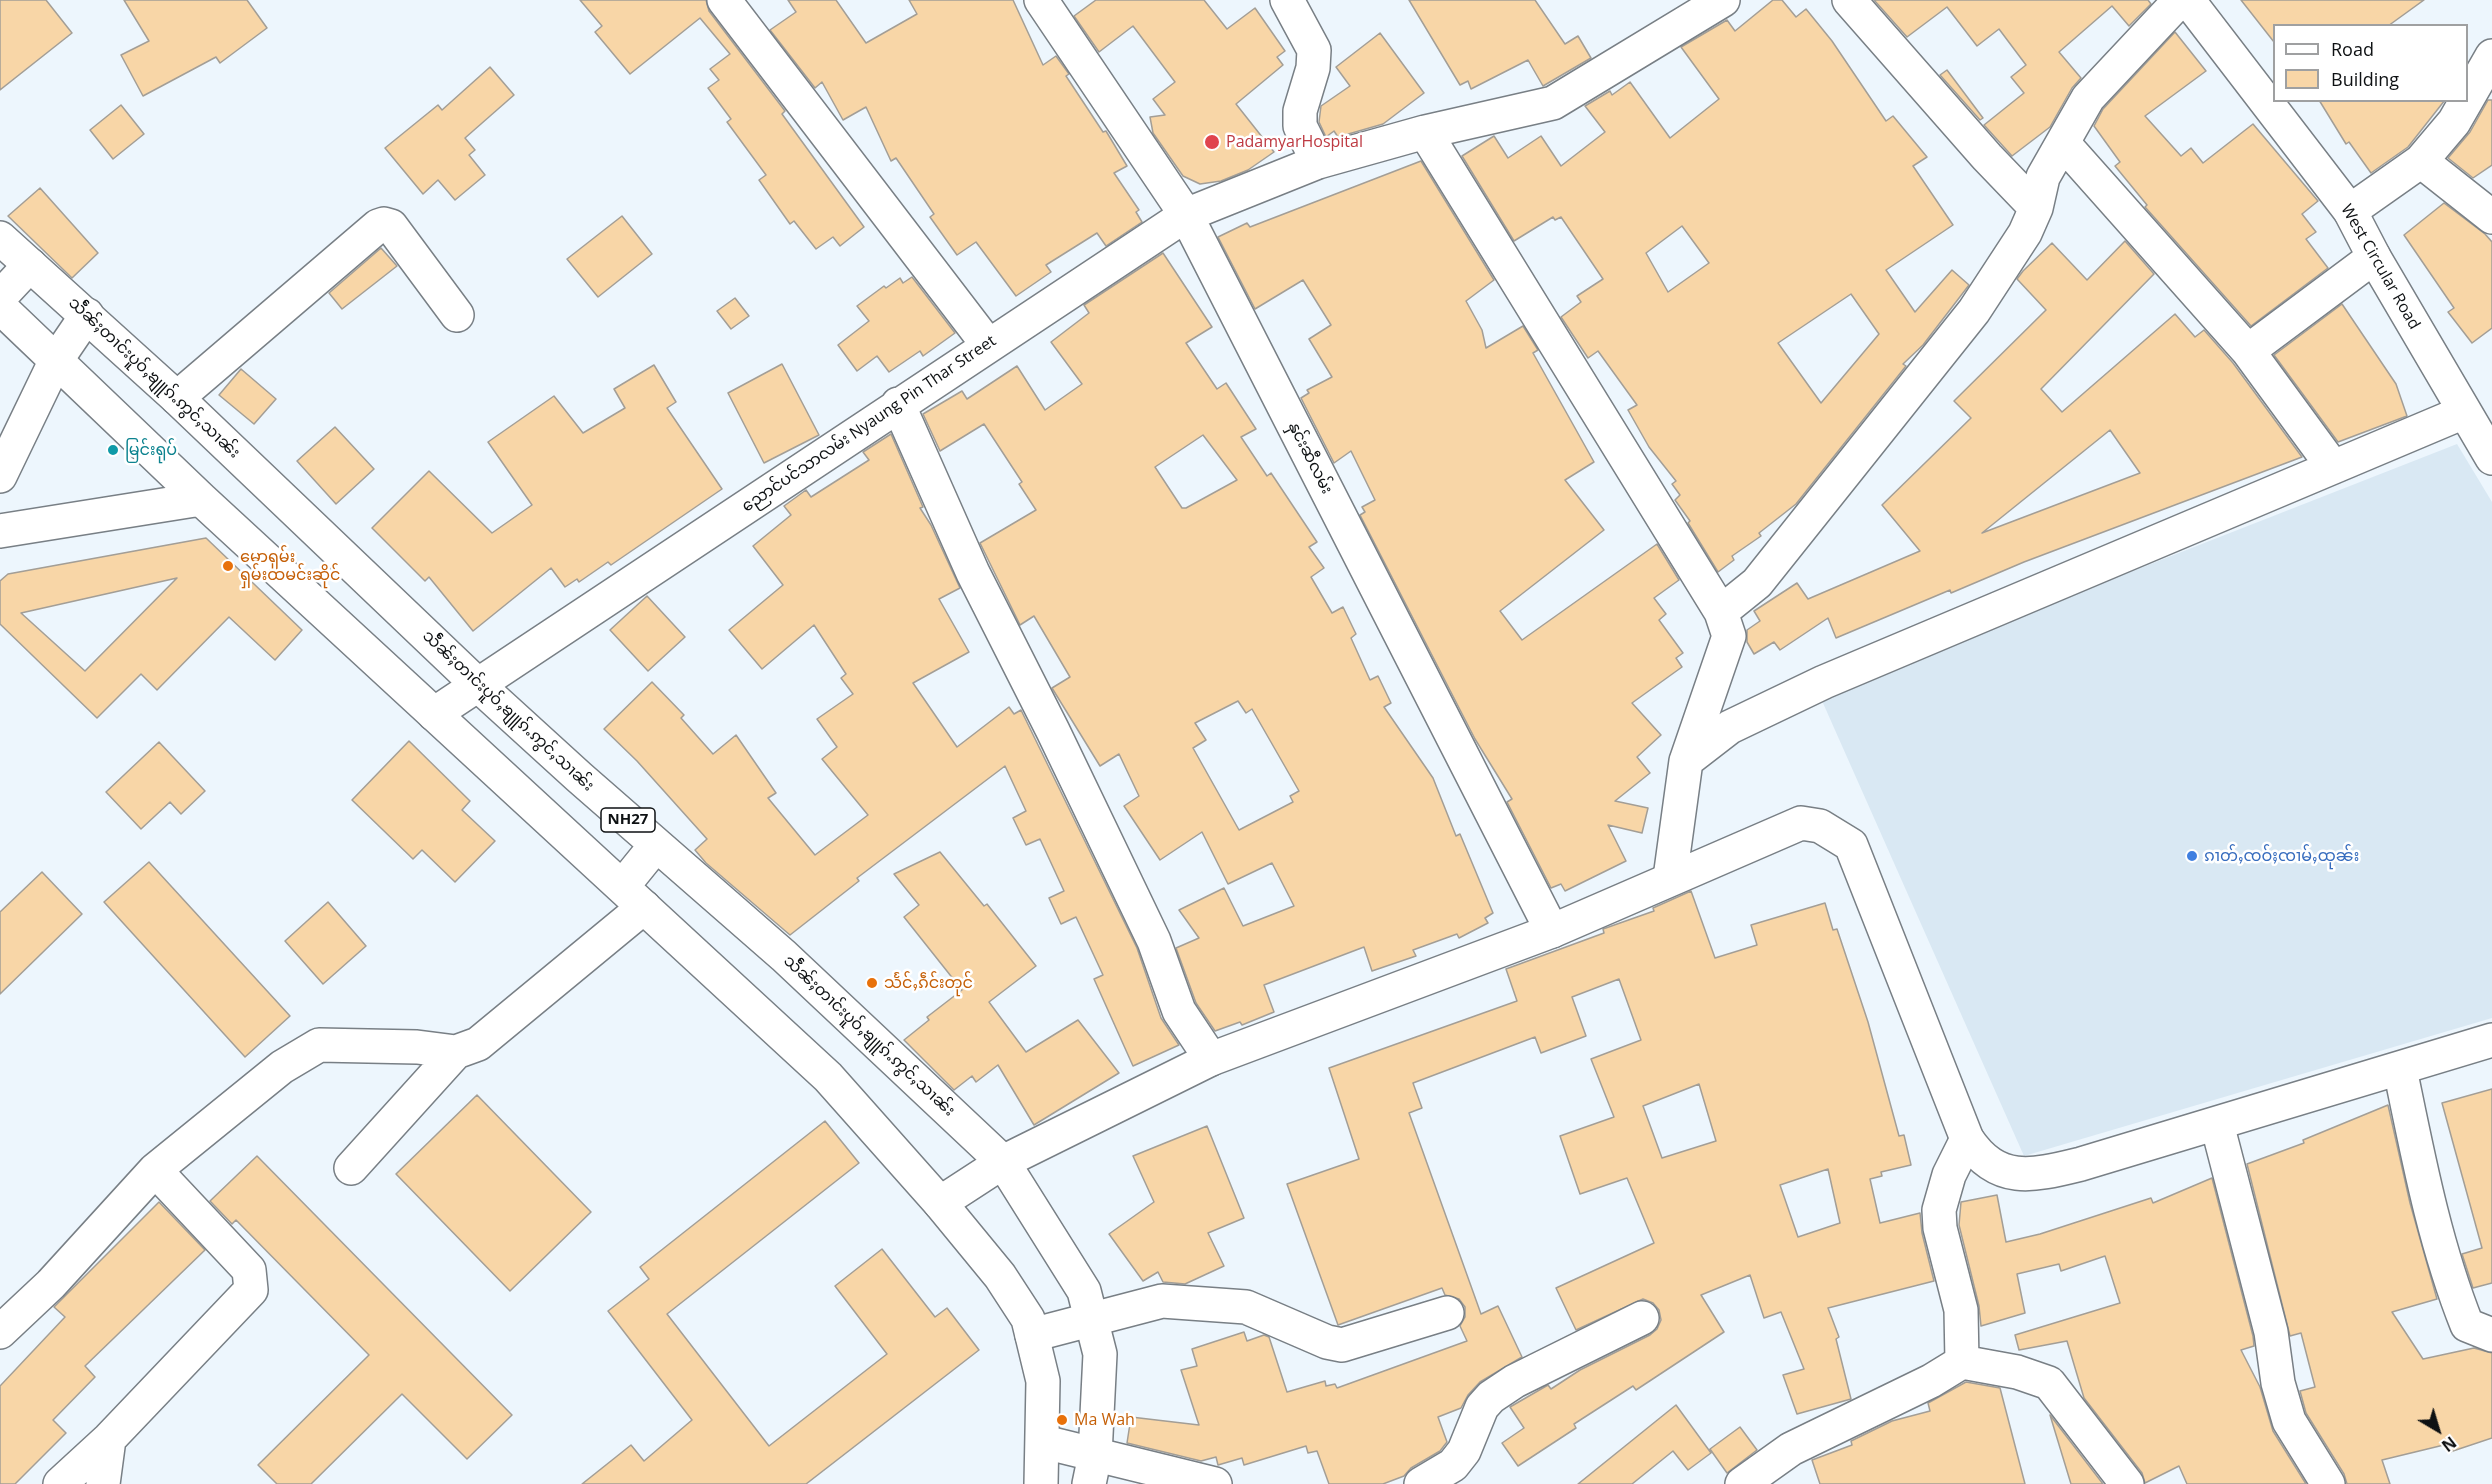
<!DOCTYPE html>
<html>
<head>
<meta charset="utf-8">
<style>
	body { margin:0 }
	#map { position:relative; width:2492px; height:1484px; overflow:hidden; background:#edf6fd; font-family:"Open Sans",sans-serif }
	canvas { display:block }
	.legend { position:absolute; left:2273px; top:24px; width:195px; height:78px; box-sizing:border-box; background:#fff; border:2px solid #9fa0a1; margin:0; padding:8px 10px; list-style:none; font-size:18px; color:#0e1113 }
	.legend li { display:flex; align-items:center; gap:12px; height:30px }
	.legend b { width:30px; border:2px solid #9fa0a1 }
	.north { position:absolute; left:2408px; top:1400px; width:60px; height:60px; -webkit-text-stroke:4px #fff; paint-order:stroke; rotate:142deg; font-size:16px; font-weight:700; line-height:24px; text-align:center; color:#0e1113 }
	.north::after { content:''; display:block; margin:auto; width:21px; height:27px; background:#0e1113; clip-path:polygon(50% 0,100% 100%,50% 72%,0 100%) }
</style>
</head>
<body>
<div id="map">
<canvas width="2492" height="1484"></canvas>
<ul class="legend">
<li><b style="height:8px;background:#fff"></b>Road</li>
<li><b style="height:16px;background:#f8d6a7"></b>Building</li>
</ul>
<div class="north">N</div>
</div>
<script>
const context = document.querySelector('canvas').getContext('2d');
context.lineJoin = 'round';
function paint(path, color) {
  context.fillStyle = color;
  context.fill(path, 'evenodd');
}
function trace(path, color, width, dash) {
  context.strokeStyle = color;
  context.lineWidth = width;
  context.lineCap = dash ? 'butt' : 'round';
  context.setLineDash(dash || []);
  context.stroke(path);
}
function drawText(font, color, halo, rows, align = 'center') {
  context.font = font + ' "Open Sans","Noto Sans Myanmar",sans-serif';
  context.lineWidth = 5;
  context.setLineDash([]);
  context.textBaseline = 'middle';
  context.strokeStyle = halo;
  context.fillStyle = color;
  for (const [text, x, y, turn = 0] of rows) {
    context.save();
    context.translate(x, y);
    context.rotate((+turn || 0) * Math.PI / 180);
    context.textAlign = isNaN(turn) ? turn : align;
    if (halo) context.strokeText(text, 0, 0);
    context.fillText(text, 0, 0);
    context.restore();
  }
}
const built = new Path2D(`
	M2457 444 2492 502V1018L2024 1156 1819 694Z`);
const building = new Path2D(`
	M0 0H46L72 33 0 90Z
	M124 0H247L267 28 220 63 216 57 143 96 121 55 149 41Z
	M580 0H706L709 11 785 111 782 114 864 227 840 246 833 237 816 249 794 221 790 224 759 180 766 175 727 122 731 119 708 88 719 80 710 69 730 54 700 18 630 74 595 32 602 26Z
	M788 0H836L866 43 917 14 909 0H1013L1043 65 1056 56 1069 74 1066 76 1103 132 1106 131 1127 166 1114 173 1139 210 1136 212 1142 222 1106 246 1097 233 1046 265 1051 272 1016 296 976 242 957 255 930 217 934 214 896 158 891 161 866 107 843 120 822 82 815 88 770 30 796 12Z
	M1096 0H1204L1227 29 1255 8 1285 51 1277 57 1283 65 1236 104 1274 152 1248 170 1221 181 1200 184 1183 176 1153 133 1150 117 1165 115 1153 99 1175 82 1133 26 1099 52 1074 16Z
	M1409 0H1535L1565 44 1578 36 1591 58 1543 86 1528 60 1471 89 1468 81 1460 85Z
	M1773 0H1782L1796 17 1806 9 1832 41 1886 121 1893 116 1927 157 1913 166 1953 225 1886 270 1915 312 1952 270 1969 285 1923 345 1903 364 1906 366 1796 504 1759 533 1761 536 1732 556 1734 560 1718 572 1688 523 1690 521 1675 500 1680 495 1672 484 1676 481 1649 447 1628 410 1637 405 1598 351 1588 358 1561 317 1581 302 1577 296 1603 279 1561 217 1555 220 1553 217 1514 241 1462 156 1494 136 1508 158 1541 136 1561 166 1605 132 1585 106 1610 91 1612 95 1630 82 1670 138 1719 99 1681 47 1727 20 1735 31ZM1682 226 1709 263 1668 292 1646 253ZM1851 294 1879 334 1821 403 1778 343Z
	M1874 0H2148L2151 4 2129 26 2112 6 2059 52 2081 78 2072 88 2050 127 2012 156 1984 125 2024 93 2011 77 2026 65 1999 29 1977 46 1947 7 1907 37Z
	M2241 0H2424L2388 26H2274V42Z
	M2175 32 2206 71 2145 116 2181 156 2191 148 2203 163 2253 124 2318 201 2302 214 2316 232 2306 239 2328 268 2251 326 2145 207 2147 205 2115 166 2120 162 2094 126 2103 109Z
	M1380 33 1424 93 1383 124 1338 137 1334 131 1326 137 1319 122 1321 106 1350 86 1336 67Z
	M490 67 514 95 465 138 475 150 469 155 485 175 455 200 438 180 423 194 385 148 438 105 442 110Z
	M1947 70 1983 118 1980 120 1940 75Z
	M2319 100H2445L2408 147 2371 173 2349 142 2346 144Z
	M2488 100H2492V165L2473 178 2448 158 2470 132Z
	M121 105 144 134 113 159 90 130Z
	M1421 161 1494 280 1466 301 1482 330 1486 348 1523 326 1538 350 1533 353 1594 462 1565 480 1604 530 1500 611 1522 640 1657 544 1679 580 1654 598 1666 614 1659 620 1683 653 1676 658 1682 667 1632 703 1661 735 1637 757 1650 773 1615 801 1648 808 1642 833 1608 825 1626 861 1565 891 1561 884 1551 888 1507 802 1512 799 1475 739 1360 515 1365 512 1362 507 1375 500 1351 451 1334 463 1301 398 1309 393 1307 390 1332 377 1309 339 1331 325 1303 280 1255 309 1218 237 1247 223 1250 227Z
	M40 188 98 253 72 278 8 216Z
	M2444 203 2485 234 2492 242V328L2472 343 2448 312 2454 308 2404 235Z
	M622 216 652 254 598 297 567 259Z
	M2125 241 2154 274 2041 389 2062 412 2175 314 2195 337 2204 330 2233 363 2302 457 2024 562 1951 593 1950 590 1836 638 1828 618 1780 650 1774 642 1754 654 1747 642V630L1760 621 1754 611 1797 583 1808 599 1920 551 1882 505 1971 418 1954 401 2046 310 2017 279 2023 271 2052 243 2087 280ZM2110 430 2140 473 1982 533Z
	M381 248 397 266 342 309 329 293Z
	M1163 253 1212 327 1186 343 1217 389 1226 383 1256 429 1241 437 1267 476 1271 473 1317 542 1309 547 1324 568 1311 577 1332 613 1343 607 1356 634 1351 638 1370 680 1378 676 1391 703 1384 707 1433 778 1456 836 1460 834 1493 913 1485 918 1488 923 1459 938 1457 934 1413 950 1416 956 1372 971 1364 947 1264 985 1274 1012 1242 1025 1240 1022 1215 1031 1196 1003 1176 948 1199 938 1179 910 1224 888 1243 926 1294 906 1272 863 1228 884 1202 832 1160 860 1124 806 1139 796 1119 754 1100 766 1052 688 1070 677 1034 616 1020 625 980 543 1036 510 1019 484 1022 482 984 424 940 451 923 414 962 391 967 399 1017 366 1045 410 1082 384 1051 342 1089 313 1084 305ZM1203 435 1237 480 1186 508H1182L1155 467ZM1238 701 1246 713 1252 709 1299 791 1290 796 1293 802 1239 830 1193 748 1206 740 1195 723Z
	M912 277 955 333 923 356 920 351 889 372 877 356 857 371 838 345 869 321 857 306 884 286 886 288 900 278 903 283Z
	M735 298 749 316 731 329 717 311Z
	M2342 304 2396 384 2407 416 2338 442 2274 355Z
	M782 364 819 435 764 463 728 393Z
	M654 365 676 402 667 408 722 489 611 565 608 562 579 582 577 579 565 587 551 568 473 631 429 577 425 581 372 528 429 471 492 533 532 505 488 442 554 396 583 433 625 408 614 389Z
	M241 369 276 399 254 424 219 395Z
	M335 427 374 469 336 504 297 461Z
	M891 434 923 507 920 508 931 525 960 588 939 599 969 652 913 683 957 747 1009 707 1014 714 1021 710 1137 948 1161 1018 1179 1045 1133 1066 1094 979 1103 975 1076 917 1061 924 1049 898 1064 891 1040 839 1026 845 1013 818 1026 811 1005 766 857 878 859 881 790 935 706 863 695 850 707 839 637 761 604 729 652 682 684 715 681 718 713 754 736 735 776 793 768 798 815 855 868 815 822 759 837 747 817 719 853 694 841 678 846 674 814 625 762 669 729 630 783 585 753 546 791 515 784 506 806 490 811 497 869 460 863 452Z
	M206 538 302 630 275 660 229 617 157 690 141 674 97 718 0 624V581L8 574ZM177 578 85 671 21 613Z
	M647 596 685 637 648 671 610 630Z
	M409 741 470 801 462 810 495 841 455 882 422 850 413 859 352 800Z
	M159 742 205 791 181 814 170 802 141 829 106 792Z
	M940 852 984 906 987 904 1036 966 989 1002 1026 1052 1078 1020 1119 1073 1034 1125 998 1065 976 1082 972 1076 954 1090 904 1040 929 1020 927 1017 962 990 904 917 919 905 894 874Z
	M149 862 290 1016 245 1057 104 902Z
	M42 872 82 914 0 994V912Z
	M1691 891 1715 958 1757 945 1751 925 1825 903 1833 930 1837 929 1868 1022 1899 1136 1904 1135 1911 1165 1881 1172 1882 1176 1870 1179 1880 1223 1920 1213 1922 1233 1934 1281 1828 1308 1839 1337 1836 1339 1851 1399 1797 1414 1783 1375 1804 1369 1781 1312 1764 1318 1750 1275 1701 1295 1724 1332 1636 1390 1633 1386 1574 1424 1576 1428 1518 1466 1502 1443 1524 1428 1510 1407 1548 1385 1551 1389 1580 1370 1650 1335 1657 1329 1661 1320 1659 1310 1653 1303 1643 1299 1576 1330 1556 1288 1654 1243 1627 1178 1580 1194 1560 1136 1614 1117 1591 1059 1641 1040 1619 979 1572 997 1586 1036 1541 1053 1535 1037 1413 1083 1422 1108 1409 1113 1481 1314 1498 1306 1522 1357 1480 1382 1468 1395 1461 1408 1438 1417 1447 1442 1440 1451 1411 1468 1404 1476 1383 1484H1329L1317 1451 1308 1453 1306 1446 1244 1465 1242 1458 1218 1465 1216 1457 1201 1461 1127 1443 1131 1417 1199 1425 1181 1370 1197 1366 1192 1349 1244 1332 1247 1341 1264 1335 1269 1337 1287 1392 1325 1381 1326 1386 1335 1384 1337 1388 1467 1341 1460 1326 1465 1317V1307L1459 1299 1445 1295 1442 1288 1338 1325 1287 1184 1359 1159 1329 1068 1517 1001 1506 969 1604 933 1603 929 1654 911 1653 908ZM1699 1084 1716 1141 1662 1158 1643 1106ZM1828 1169 1840 1223 1798 1237 1780 1185Z
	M328 902 366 946 323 984 285 941Z
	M2492 1089V1283L2473 1288 2462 1254 2482 1248 2442 1103Z
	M477 1095 591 1212 510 1291 396 1174Z
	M2388 1105 2410 1203 2437 1299 2392 1312 2423 1359 2474 1348 2492 1353V1438L2450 1452 2448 1444 2382 1460 2390 1484H2347L2344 1474 2306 1413 2300 1391 2315 1387 2301 1333 2290 1336 2247 1164 2304 1143 2303 1140Z
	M825 1121 859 1163 667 1314 769 1446 887 1354 835 1286 882 1249 935 1317 947 1308 979 1350 806 1484H582L631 1445 644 1461 692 1420 608 1311 649 1279 640 1267Z
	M1207 1126 1244 1218 1208 1233 1224 1266 1185 1284 1163 1282 1158 1272 1143 1281 1109 1234 1154 1202 1133 1156Z
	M257 1156 512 1415 467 1459 402 1394 311 1484H277L258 1465 369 1355 236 1220 232 1224 210 1201Z
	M2212 1178 2253 1336 2254 1346 2241 1350 2260 1387 2273 1431 2306 1484H2187L2179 1466 2145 1483 2142 1473 2084 1398 2067 1341 2019 1350 2015 1335 2120 1303 2105 1256 2061 1271 2059 1264 2017 1274 2025 1313 1981 1326 1979 1306 1959 1225 1961 1202 1997 1195 2006 1242 2040 1234 2151 1198 2153 1203Z
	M159 1202 205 1250 85 1366 95 1377 53 1420 66 1433 15 1484H0V1386L65 1317 54 1307Z
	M1966 1382 2000 1388 2025 1484H1820L1812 1460 1852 1445 1851 1441 1892 1421 1930 1411 1928 1403Z
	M1676 1405 1711 1453 1688 1470 1673 1451 1632 1484H1578Z
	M2050 1415 2103 1484H2071Z
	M1740 1427 1757 1450 1727 1473 1710 1449Z`);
const street = new Path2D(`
	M724 0 988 345
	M1041 0 1186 215 1552 931
	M1287 0 1314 50 1313 68 1300 111V126L1318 162
	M1849 0 1987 157 2036 208
	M1425 132 1721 612
	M2063 143 2248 351 2333 467
	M2421 161 2492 217
	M2350 211 2421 161 2454 122 2492 56
	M0 297 30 265
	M2248 351 2374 257
	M177 398 378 226 384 224 391 226 457 315
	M898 404 973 573 1053 731 1154 941 1179 1011 1211 1059
	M0 476 55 362 87 315
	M434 714 1186 215 1318 162 1425 132 1553 103 1723 0
	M1686 761 1729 636 1721 612 1757 583 1974 311 2025 233 2036 208 2043 177 2088 98 2180 0
	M1670 878 1686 761 1730 727 1824 682 2464 412
	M2400 1069C2418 1156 2434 1242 2467 1325L2492 1335
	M2217 1124 2271 1332 2278 1383 2289 1421 2328 1484
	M351 1168 456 1052
	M0 1332 51 1284 155 1170 282 1067 319 1045 417 1047 456 1052 478 1044 644 907
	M1032 1335 1162 1301 1246 1307 1327 1342 1342 1345 1447 1313
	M1962 1362 2017 1372 2049 1383 2127 1484
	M1044 1442 1215 1484
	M60 1484 109 1439 251 1290 249 1270 155 1170
	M103 1484 109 1439
	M1421 1484 1453 1465 1464 1451 1482 1407 1491 1397 1515 1381 1642 1318
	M1742 1484 1791 1449 1931 1381 1962 1362 1961 1310 1940 1228 1939 1210 1949 1175 1967 1139`);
const secondary = new Path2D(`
	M2188 0 2350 211 2374 257 2492 458
	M940 1203 1003 1162 1211 1059 1552 931 1801 823 1820 826 1851 845 1967 1139C1998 1185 2032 1176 2081 1164L2492 1040`);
const highway = new Path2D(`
	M0 238 177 398 478 685 579 777 784 956 1003 1162 1084 1291 1100 1354 1095 1455 1089 1484
	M0 307 201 499 828 1077 940 1203 1000 1276 1028 1319 1043 1381 1041 1484
	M0 531 201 499
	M622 887 656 845`);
const markers = [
	[1212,142,8,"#e0444e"],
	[113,450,6,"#0f9aa8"],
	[228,566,6,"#e8710a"],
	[2192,856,6,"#3f7fe0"],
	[872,983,6,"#e8710a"],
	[1062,1420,6,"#e8710a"]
];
const shields = [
	[628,820,54]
];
const shieldNames = [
	["NH27",628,820]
];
const healthNames = [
	["PadamyarHospital",1226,142]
];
const streetNames = [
	["West Circular Road",2380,267,60],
	["သဵႅၼ်ႈတၢင်းပူဝ်ႇၶျူၵ်ႉဢွင်ႇသၢၼ်း",154,378,43],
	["ညောင်ပင်သာလမ်း Nyaung Pin Thar Street",869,424,-34],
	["နှင်းဆီလမ်း",1310,458,63],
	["သဵႅၼ်ႈတၢင်းပူဝ်ႇၶျူၵ်ႉဢွင်ႇသၢၼ်း",508,711,43],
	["သဵႅၼ်ႈတၢင်းပူဝ်ႇၶျူၵ်ႉဢွင်ႇသၢၼ်း",869,1036,43]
];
const cultureNames = [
	["မြင်းရုပ်",125,450]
];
const foodNames = [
	["မောရှမ်း",240,557],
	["ရှမ်းထမင်းဆိုင်",240,575],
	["သႅင်ႇၵဵင်းတုင်",884,983],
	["Ma Wah",1074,1420]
];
const shopNames = [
	["ၵၢတ်ႇၸဝ်ႈၸၢမ်ႇထုၼ်း",2204,856]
];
paint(built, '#d9e8f3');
paint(building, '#f8d6a7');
trace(building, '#a39e96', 1.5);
trace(street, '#787f85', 36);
trace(secondary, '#787f85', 36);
trace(highway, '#787f85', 36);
trace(street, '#fff', 33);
trace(secondary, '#fff', 33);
trace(highway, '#fff', 33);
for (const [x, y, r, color] of markers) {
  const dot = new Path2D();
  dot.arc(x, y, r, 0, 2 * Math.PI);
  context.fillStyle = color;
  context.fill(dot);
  trace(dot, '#fff', 2);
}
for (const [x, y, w] of shields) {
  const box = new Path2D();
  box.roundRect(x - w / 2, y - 12, w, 24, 4.5);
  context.fillStyle = '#fff';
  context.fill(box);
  trace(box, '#0e1113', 1.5);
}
drawText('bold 15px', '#0e1113', null, shieldNames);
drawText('16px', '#be3a42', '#fff', healthNames, 'left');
drawText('16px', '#0e1113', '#fff', streetNames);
drawText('16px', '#0d838f', '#fff', cultureNames, 'left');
drawText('16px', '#c56008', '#fff', foodNames, 'left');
drawText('16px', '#366cbe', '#fff', shopNames, 'left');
</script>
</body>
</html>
